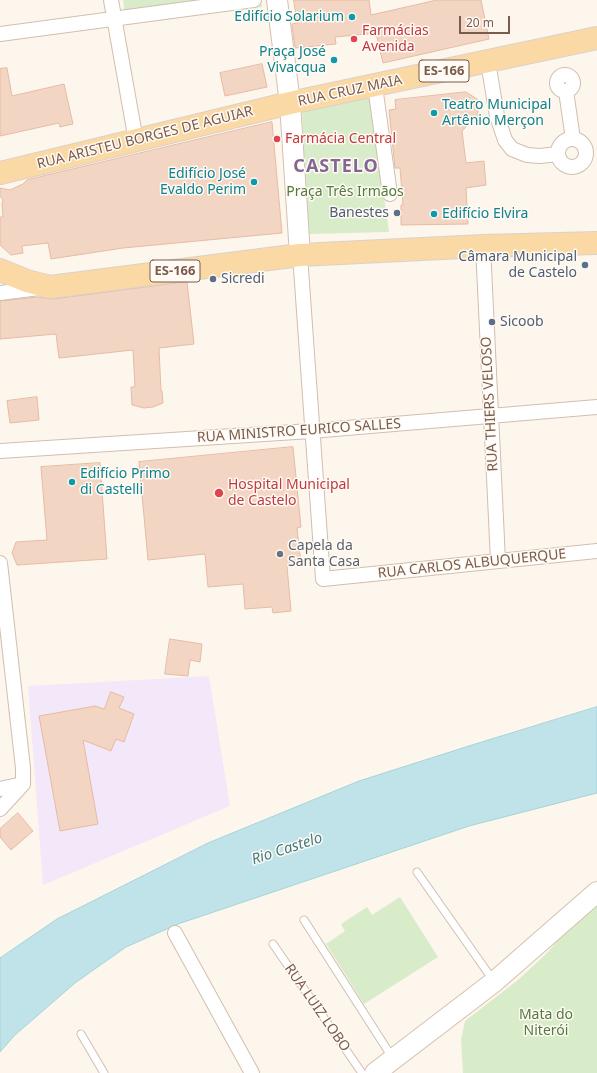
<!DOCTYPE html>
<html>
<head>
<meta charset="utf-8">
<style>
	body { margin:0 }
	#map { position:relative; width:597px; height:1073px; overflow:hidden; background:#fdf6ec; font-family:"Noto Sans",sans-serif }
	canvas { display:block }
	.scale { position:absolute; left:459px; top:16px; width:51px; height:18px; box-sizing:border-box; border:2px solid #7a5c4d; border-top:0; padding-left:5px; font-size:12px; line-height:14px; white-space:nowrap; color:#7a5c4d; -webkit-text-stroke:3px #fffaf3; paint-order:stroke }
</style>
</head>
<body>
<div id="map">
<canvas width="597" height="1073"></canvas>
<div class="scale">20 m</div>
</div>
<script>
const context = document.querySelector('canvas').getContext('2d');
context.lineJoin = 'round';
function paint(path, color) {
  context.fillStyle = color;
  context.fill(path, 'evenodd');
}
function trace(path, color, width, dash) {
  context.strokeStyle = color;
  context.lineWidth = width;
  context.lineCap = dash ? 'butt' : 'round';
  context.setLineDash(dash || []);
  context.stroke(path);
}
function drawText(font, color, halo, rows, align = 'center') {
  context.font = font + ' "Noto Sans",sans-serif';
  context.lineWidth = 3;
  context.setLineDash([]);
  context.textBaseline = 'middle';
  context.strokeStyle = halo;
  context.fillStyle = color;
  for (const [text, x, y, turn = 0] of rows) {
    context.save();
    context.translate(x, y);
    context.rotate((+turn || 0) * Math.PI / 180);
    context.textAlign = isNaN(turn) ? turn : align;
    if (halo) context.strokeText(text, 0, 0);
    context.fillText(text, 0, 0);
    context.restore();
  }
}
const education = new Path2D(`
	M209 676 230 806 43 885 28 686Z`);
const green = new Path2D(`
	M123 0H261L262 7 126 23Z
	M370 97 389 232 308 234 302 112Z
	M400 897 438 957 364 1004 326 944 345 931 341 924 367 907 372 915Z
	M597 901V1073H463L461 1040 465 1021 518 980 547 953 563 934Z`);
const water = new Path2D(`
	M597 707V793L469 826 178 924 126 947 75 983 15 1035 0 1052V958L57 919 208 843 359 781 472 745Z`);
const building = new Path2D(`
	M294 0H369L371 15 437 0H481L489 39 383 63 376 33 335 37 336 44 295 48 292 24 297 23Z
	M262 64 267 87 225 96 220 73Z
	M7 68 12 96 64 84 73 124 60 127 59 123 0 136V69Z
	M466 92 477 99 478 115 462 131 466 163 484 161 486 185 466 188 468 224 401 225V205H403L400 168H395L389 110 396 109 395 100Z
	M272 122 282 233 123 248 51 259 48 243 22 246 23 253 11 255 0 245V217H3L2 204 3 200 0 196V188L10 190 23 184 27 180Z
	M187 282 194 344 159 348 161 391H162L163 403 153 407 144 408 132 405 131 387H135L133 350 59 358 56 334 0 339V301L38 297 52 299Z
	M37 397 39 420 10 423 7 401Z
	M293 447 301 527 297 528 301 564 287 566 291 611 273 613 272 607 245 609 243 584 208 587 205 554 148 560 139 462Z
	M100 463 107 559 17 565 12 553 16 542 47 540 41 467Z
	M170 639 202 644 200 662 190 660 188 676 165 674Z
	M111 692 124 697 119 708 134 714 124 742 116 739 111 751 83 740 98 824 60 831 39 716 95 706 104 709Z
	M18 813 33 831 11 850 0 837V829Z`);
const lane = new Path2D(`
	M417 872 493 980
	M304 920 392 1057
	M273 944 362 1073
	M81 1034 104 1073`);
const street = new Path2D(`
	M111 0 136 141
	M0 34 254 0
	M488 62 497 116 505 140 512 149 527 155 540 156 558 154
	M557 83a8 8 0 1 1 16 0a8 8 0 1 1-16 0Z
	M375 86 390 194
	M566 91 573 139
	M558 153a14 14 0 1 1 28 0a14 14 0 1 1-28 0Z
	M483 246 498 561
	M300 255 323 579 597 551
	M0 293 39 288
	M0 451 311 431 597 407
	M0 563 23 768V784
	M0 789 23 784
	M0 809 23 784
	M175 933 252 1073`);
const secondary = new Path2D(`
	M277 0 290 103 300 255
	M375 1073 494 982 597 892`);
const primary = new Path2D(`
	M0 173 290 103 597 38
	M0 270 27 281 50 287 300 255 483 246 597 243`);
const markers = [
	[352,17,4,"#0f9aa8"],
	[354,39,4,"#e0444e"],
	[334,60,4,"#0f9aa8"],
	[434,113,4,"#0f9aa8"],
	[277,139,4,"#e0444e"],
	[254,182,4,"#0f9aa8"],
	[397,213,4,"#5c6f8a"],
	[434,214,4,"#0f9aa8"],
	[585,265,4,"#5c6f8a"],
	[213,279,4,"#5c6f8a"],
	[492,322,4,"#5c6f8a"],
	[72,482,4,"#0f9aa8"],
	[219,493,5,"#e0444e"],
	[280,554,4,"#6b7280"]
];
const shields = [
	[444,71,50],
	[175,271,50]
];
const shieldNames = [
	["ES-166",444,71],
	["ES-166",175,271]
];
const cultureNames = [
	["Edifício Solarium",344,17],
	["Praça José",326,52],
	["Vivacqua",326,68],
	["Teatro Municipal",442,105,"left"],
	["Artênio Merçon",442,121,"left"],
	["Edifício José",246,174],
	["Evaldo Perim",246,190],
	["Edifício Elvira",442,214,"left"],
	["Edifício Primo",80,474,"left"],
	["di Castelli",80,490,"left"]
];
const healthNames = [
	["Farmácias",362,31],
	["Avenida",362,47],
	["Farmácia Central",285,139],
	["Hospital Municipal",228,485],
	["de Castelo",228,501]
];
const streetNames = [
	["RUA CRUZ MAIA",350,91,-12],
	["RUA ARISTEU BORGES DE AGUIAR",145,138,-14],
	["RUA THIERS VELOSO",490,404,-93],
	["RUA MINISTRO EURICO SALLES",299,431,-4],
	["RUA CARLOS ALBUQUERQUE",472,564,-6],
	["RUA LUIZ LOBO",317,1008,55]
];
const parkNames = [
	["Praça Três Irmãos",345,192],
	["Mata do",546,1015],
	["Niterói",546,1031]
];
const serviceNames = [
	["Banestes",389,213],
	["Câmara Municipal",577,257],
	["de Castelo",577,273],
	["Sicredi",221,279,"left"],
	["Sicoob",500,322,"left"]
];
const worshipNames = [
	["Capela da",288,546],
	["Santa Casa",288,562]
];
const waterNames = [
	["Rio Castelo",287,849,-18]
];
const districtNames = [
	["CASTELO",336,167]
];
paint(education, '#f3e8fa');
paint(green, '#d8ecc9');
paint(water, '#bfe3e8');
trace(water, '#a5d3da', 1);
paint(building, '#f3d5c3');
trace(building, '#e6bba3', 1);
trace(lane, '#d1beb0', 9);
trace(street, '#d1beb0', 16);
trace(secondary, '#d6c0b0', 22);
trace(primary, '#dad1cd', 24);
trace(lane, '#fff', 7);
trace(street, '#fff', 14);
trace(secondary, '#fff', 20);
trace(primary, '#fbd9a5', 22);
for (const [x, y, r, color] of markers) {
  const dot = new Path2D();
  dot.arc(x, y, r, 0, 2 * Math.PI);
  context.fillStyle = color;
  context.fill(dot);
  trace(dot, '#fffaf3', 1.5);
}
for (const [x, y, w] of shields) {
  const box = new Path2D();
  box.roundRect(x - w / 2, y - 11, w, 22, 3);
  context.fillStyle = '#fffaf3';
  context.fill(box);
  trace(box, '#7a5c4d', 1);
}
drawText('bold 13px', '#7a5c4d', null, shieldNames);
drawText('14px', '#0d838f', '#fffaf3', cultureNames, 'right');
drawText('14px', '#be3a42', '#fffaf3', healthNames, 'left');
drawText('14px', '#7a5c4d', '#fffaf3', streetNames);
drawText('14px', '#537a41', '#fffaf3', parkNames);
drawText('14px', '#4e5e75', '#fffaf3', serviceNames, 'right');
drawText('14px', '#5b616d', '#fffaf3', worshipNames, 'left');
drawText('italic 15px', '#437c86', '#fffaf3', waterNames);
context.letterSpacing = '1px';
drawText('bold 18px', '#846695', '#fffaf3', districtNames);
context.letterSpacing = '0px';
</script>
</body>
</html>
